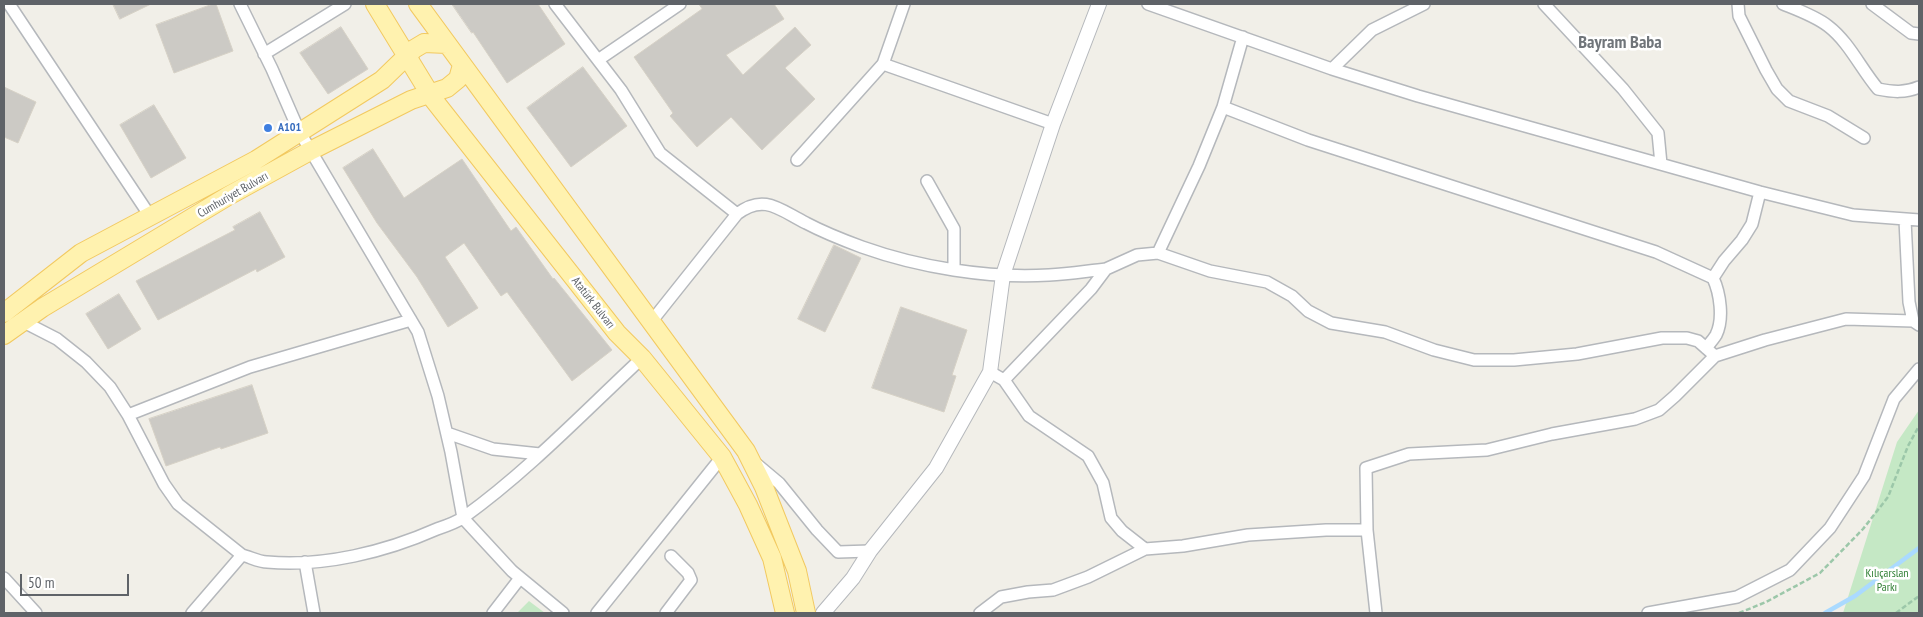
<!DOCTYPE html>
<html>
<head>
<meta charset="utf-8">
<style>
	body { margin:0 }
	#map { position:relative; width:1923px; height:617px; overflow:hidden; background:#f1efe8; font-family:"PT Sans Narrow",sans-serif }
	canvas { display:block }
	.frame { position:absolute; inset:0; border:5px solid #5f6368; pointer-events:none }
	.scale { position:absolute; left:20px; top:574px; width:109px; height:22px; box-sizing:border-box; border:2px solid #5f6368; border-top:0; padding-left:6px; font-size:15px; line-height:18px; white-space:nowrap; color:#5f6368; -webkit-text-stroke:4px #fff; paint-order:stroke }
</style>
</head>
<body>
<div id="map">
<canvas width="1923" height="617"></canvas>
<div class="frame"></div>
<div class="scale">50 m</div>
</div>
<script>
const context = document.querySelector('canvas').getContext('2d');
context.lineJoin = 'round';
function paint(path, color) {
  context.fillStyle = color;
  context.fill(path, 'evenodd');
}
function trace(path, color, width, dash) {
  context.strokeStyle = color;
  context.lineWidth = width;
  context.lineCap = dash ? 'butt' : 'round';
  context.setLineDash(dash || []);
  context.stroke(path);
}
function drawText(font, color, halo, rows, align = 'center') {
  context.font = font + ' "PT Sans Narrow",sans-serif';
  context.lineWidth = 5;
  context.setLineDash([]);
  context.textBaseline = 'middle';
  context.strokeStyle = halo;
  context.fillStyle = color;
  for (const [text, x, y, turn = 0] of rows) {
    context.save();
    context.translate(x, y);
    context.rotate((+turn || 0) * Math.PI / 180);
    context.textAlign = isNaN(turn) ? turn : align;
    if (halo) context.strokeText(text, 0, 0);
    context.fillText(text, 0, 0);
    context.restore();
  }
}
const green = new Path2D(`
	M1919 410V613H1843L1897 442Z
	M529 601 545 613H517Z`);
const stream = new Path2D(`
	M1825 613 1855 596 1919 548`);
const building = new Path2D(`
	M113 4H151L120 19Z
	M213 4H216L233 51 174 73 156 25Z
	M452 4H538L565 44 507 83 473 32 472 33Z
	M699 4H774L784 19 726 55 743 75 795 27 811 45 785 68 815 99 762 150 731 117 697 147 670 116 673 113 634 57 702 9Z
	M341 27 368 69 328 94 300 53Z
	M583 67 627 126 571 167 527 108Z
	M4 87 36 102 18 143 4 137Z
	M154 105 186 158 151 178 120 125Z
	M373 149 404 198 462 159 511 231 516 227 553 279 554 278 612 350 572 381 507 292 501 296 464 243 445 257 478 308 448 327 417 277 377 223 343 168Z
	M260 212 285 257 257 272 256 269 158 320 136 281 235 230 233 227Z
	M834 245 861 258 825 332 798 319Z
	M119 294 141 329 108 349 86 314Z
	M901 307 967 330 952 375 956 376 944 412 872 388Z
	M252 385 268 433 221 449 220 447 166 466 149 419Z`);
const path = new Path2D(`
	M1739 613 1766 602 1820 573 1863 529 1888 497 1908 446 1919 426
	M1896 613 1919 596`);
const minor = new Path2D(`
	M9 4 150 216
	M240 4 272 69 299 131 418 332 438 396 451 452 463 518 512 571 563 613
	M555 4 621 90 660 153 737 214
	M1148 4 1332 69 1418 96 1760 192 1853 215 1919 220
	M1544 4 1623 89 1658 133 1661 164
	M1738 4 1739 16 1766 70 1777 89 1789 101 1828 116 1864 138
	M1783 4C1798 10 1815 16 1828 26 1849 42 1861 69 1878 89 1893 92 1905 93 1919 87
	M1872 4 1911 33 1919 34
	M264 54 345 4
	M598 60 680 4
	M883 64 1053 124
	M1332 69 1372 30 1424 4
	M1223 107 1308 140 1656 252 1713 278C1720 293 1724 319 1716 335 1713 340 1709 344 1706 348
	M797 160 883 64 904 4
	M927 181 954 229V269
	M1905 220 1909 302 1913 321
	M1158 253 1199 166 1223 107 1243 37
	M1713 278 1724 261 1742 240 1752 224 1760 192
	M20 320 57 339 86 362 110 387 128 415 164 484 178 504 242 555 192 613
	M651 322 737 214C764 193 780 210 806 223 823 232 843 240 862 247 918 267 989 279 1049 275 1068 274 1087 271 1106 269
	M990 372 1004 380 1091 289 1106 269 1137 255 1158 253 1210 271 1267 282 1292 296 1308 311 1331 323 1385 332 1434 350 1474 360H1514L1577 354 1662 338H1687L1698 341 1715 356
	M1004 380 1029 416 1088 456 1103 483 1111 518 1122 531 1145 549
	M128 415 250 367 411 320
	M447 433 493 449 540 454
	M754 462 779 483 817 530 838 552 870 551
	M1367 530 1376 613
	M242 555C250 557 259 562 267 562 324 567 385 552 437 529 446 526 457 522 464 517 528 471 585 411 642 358
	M305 562 314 613
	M4 578 36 613
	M493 613 520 578
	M597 613 722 457
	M666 613 691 580 688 573 671 556
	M980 613 1001 597 1028 592 1053 590 1088 577 1145 549 1183 546 1248 535 1326 530H1367L1366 468 1409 454 1487 450 1552 434 1635 419 1659 410 1675 396 1715 356 1765 340 1846 319 1913 321 1919 325
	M1648 613 1737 597 1790 570 1830 528 1864 476 1894 399 1919 369`);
const tertiary = new Path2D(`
	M823 613 853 578 870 551 936 468 990 372 1003 275 1053 124 1099 4`);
const primary = new Path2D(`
	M375 4 433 99 617 333 642 358 722 457 748 505 772 558 785 613
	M418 4 746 451 764 487 797 571 806 613
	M4 313 81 253 256 160 382 80 414 49 424 43 447 44
	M4 335 42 308 228 196 310 151 411 100 447 88 458 79 462 65`);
const markers = [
	[268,128,5,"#3f7fe0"]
];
const shopNames = [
	["A101",278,128]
];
const streetNames = [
	["Cumhuriyet Bulvarı",233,195,-30],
	["Atatürk Bulvarı",593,303,52]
];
const parkNames = [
	["Kılıçarslan",1887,574],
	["Parkı",1887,588]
];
const districtNames = [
	["Bayram Baba",1620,43]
];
paint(green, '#c5e8c5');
trace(stream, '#aadaff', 4.5);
paint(building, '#cccac5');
trace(building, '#d6d1c6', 1);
trace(minor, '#b5b8bc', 14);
trace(tertiary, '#b5b8bc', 16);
trace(primary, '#f2c960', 20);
trace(path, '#9cc7a9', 2.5, [5, 2.5]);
trace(minor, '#fff', 11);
trace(tertiary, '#fff', 14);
trace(primary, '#fff2af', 18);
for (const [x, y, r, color] of markers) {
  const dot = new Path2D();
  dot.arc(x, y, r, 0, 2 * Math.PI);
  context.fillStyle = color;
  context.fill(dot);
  trace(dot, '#fff', 2);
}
drawText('bold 12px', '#366cbe', '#fff', shopNames, 'left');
drawText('12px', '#5f6368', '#fff', streetNames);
drawText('12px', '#348238', '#fff', parkNames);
drawText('bold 18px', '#70757a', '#fff', districtNames);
</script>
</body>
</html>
